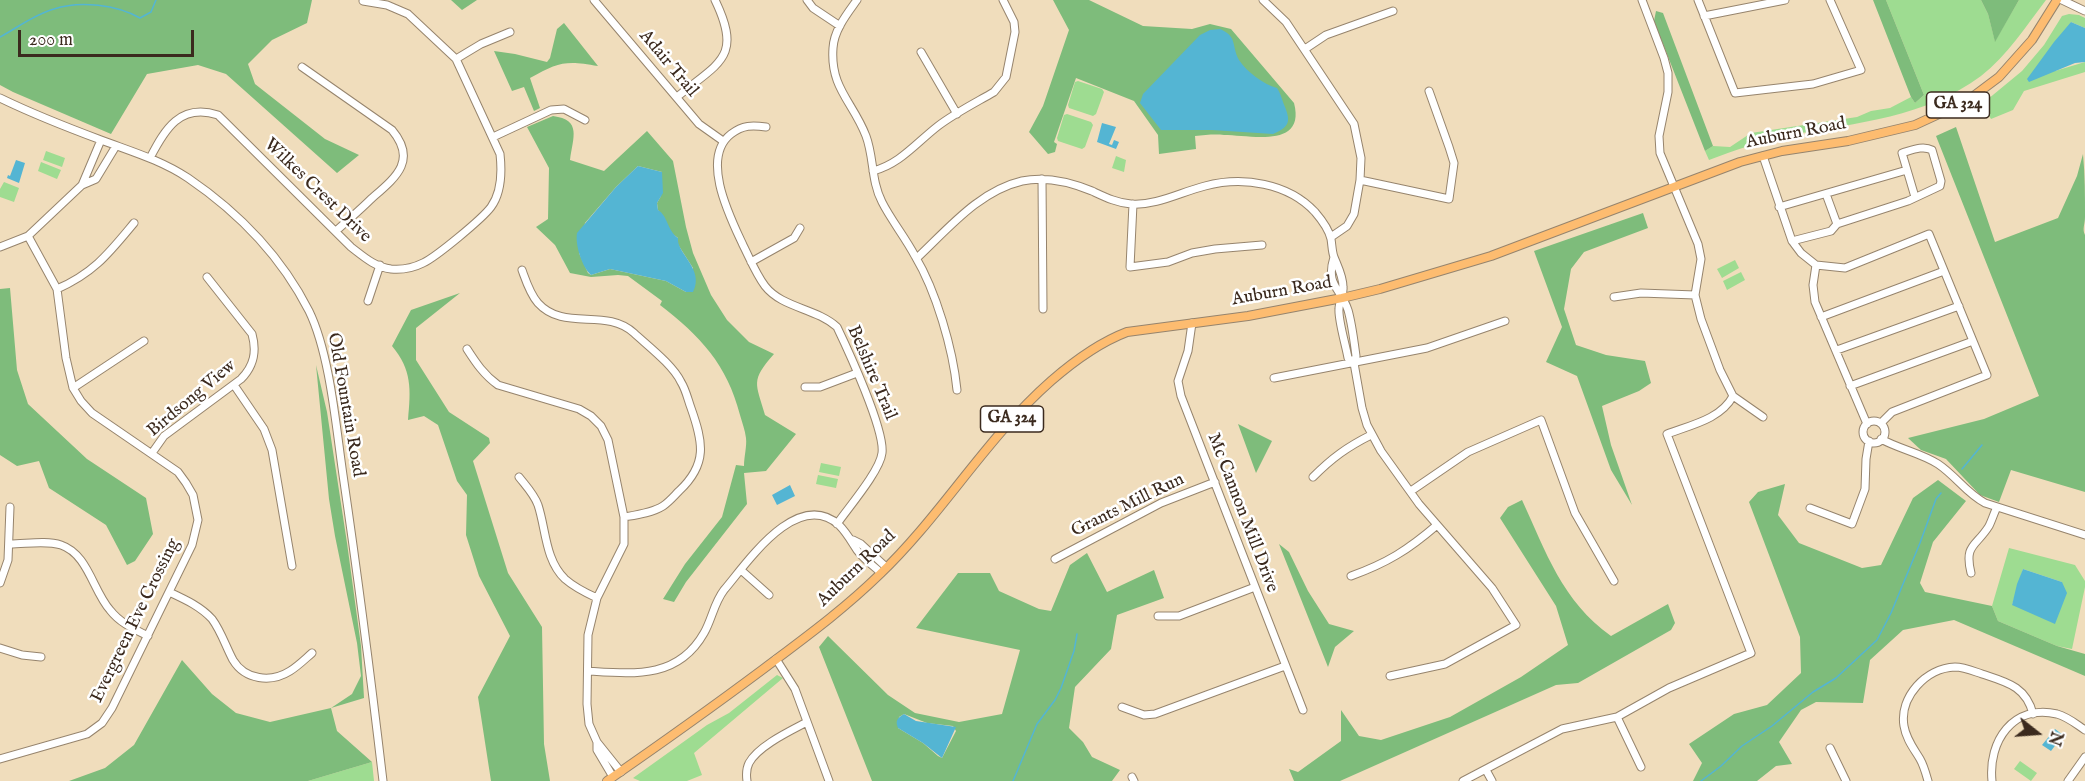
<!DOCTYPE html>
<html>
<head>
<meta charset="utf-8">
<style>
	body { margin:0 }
	#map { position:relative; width:2085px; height:781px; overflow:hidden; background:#f0ddbc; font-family:"IM FELL English",serif }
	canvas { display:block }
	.north { position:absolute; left:2007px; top:703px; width:60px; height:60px; -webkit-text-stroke:4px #fff; paint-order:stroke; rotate:107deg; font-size:16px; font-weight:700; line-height:24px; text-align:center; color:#3b2a1e }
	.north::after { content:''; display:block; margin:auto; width:21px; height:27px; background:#3b2a1e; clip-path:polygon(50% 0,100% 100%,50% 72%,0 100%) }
	.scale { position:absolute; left:18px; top:30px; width:176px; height:27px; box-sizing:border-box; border:3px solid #3b2a1e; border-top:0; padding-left:8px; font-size:18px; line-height:21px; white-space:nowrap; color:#3b2a1e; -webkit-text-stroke:4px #fff; paint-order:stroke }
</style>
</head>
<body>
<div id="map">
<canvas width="2085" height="781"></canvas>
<div class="north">N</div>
<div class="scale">200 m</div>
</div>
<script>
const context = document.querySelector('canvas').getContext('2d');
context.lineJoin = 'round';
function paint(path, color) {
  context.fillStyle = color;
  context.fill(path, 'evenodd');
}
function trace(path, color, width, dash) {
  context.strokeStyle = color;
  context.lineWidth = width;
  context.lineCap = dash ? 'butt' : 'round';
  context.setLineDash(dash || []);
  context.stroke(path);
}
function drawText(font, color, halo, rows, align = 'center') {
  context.font = font + ' "IM FELL English",serif';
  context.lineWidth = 5;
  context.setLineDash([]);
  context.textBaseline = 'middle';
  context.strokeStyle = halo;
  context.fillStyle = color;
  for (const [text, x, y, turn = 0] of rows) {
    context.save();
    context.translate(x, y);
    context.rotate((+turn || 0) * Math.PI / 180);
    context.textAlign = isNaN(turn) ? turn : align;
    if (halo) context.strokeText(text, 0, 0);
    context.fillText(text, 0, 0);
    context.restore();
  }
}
const green = new Path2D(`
	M1886 0H1981L1988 14 1995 41 2019 0H2046C2026 26 2007 56 1981 76 1926 117 1857 123 1791 135 1763 140 1736 150 1709 160L1705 151 1713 146 1730 147 1751 133 1857 117 1871 111 1890 108 1911 97 1915 103 1924 95Z
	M2069 14 2079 15 2085 18V28L2071 22 2055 71 2085 62V72L2024 91 2013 110 1991 119 1982 104 2022 71 2044 45 2062 16Z
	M1078 81 1102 89 1104 92 1096 114 1093 116 1069 108 1068 105 1075 82Z
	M1067 114 1091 122 1093 125 1085 147 1082 149 1058 141 1057 138 1064 115Z
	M46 151 65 158 62 167 43 160Z
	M1116 156 1126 160 1124 172 1112 168Z
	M41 162 61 170 57 179 38 171Z
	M4 182 19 188 14 202 0 197V189Z
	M1735 260 1739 268 1722 278 1717 269Z
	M1741 272 1745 280 1727 290 1723 281Z
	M821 463 841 467 839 476 819 472Z
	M818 475 838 479 836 488 816 484Z
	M2009 548 2075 565 2085 581V587L2072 649 2057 646 1998 621 1992 606ZM2023 569 2062 582 2012 605Z
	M777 675 783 678 694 753 702 775 687 781H640L633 778 707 725 729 713Z
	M2020 761 2037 773 2031 781 2014 769Z
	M372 762 374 781H308Z`);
const forest = new Path2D(`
	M0 0H312L307 23 272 40 248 64 255 84 325 139 359 155 337 173 226 74 198 65 147 74 111 134 13 92 0 85Z
	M451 0H477L462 10Z
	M1053 0H1089L1143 26 1192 29 1210 24 1231 29 1294 103C1306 149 1250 135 1224 135 1215 134 1205 135 1195 136L1196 149 1159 154 1158 135 1134 101 1076 78 1054 142 1057 144 1055 152 1048 154 1029 132 1043 106 1069 30Z
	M1873 0H1886L1924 95 1915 103 1911 97Z
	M1981 0H2019L1995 42 1988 14Z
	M1656 11 1663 13 1713 146 1705 151 1654 21Z
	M564 23 598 66C566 60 558 62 530 78L540 108 534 111 524 87 512 91 494 51 515 54 547 62 550 58 557 29Z
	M553 116C582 120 573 137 570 160L604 171 647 131 673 161 686 227 693 253 711 295 727 320 749 342 774 354C750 381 756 383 765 415L796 434 766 471 744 473 747 504 686 582 674 602 663 599 685 564 722 517 736 465 744 466C744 457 747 446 746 438 745 430 742 422 740 415 727 364 700 336 660 305L662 301 628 276 618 275 591 277 570 273 555 245 536 227 548 219 549 168 527 127ZM638 166 662 172 661 196 657 203 658 210 670 232 678 238 677 243 693 268 686 292 666 281 610 269 591 275 588 273 579 253 585 223 616 187Z
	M1956 127 1995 242 2058 218 2077 176 2083 154C2085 175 2085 196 2085 217 2085 224 2082 229 2085 235V492L2011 470 1999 502 1980 495 1946 459 1921 450 1908 438 1984 419 2039 396 1936 136Z
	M1643 213 1648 228 1584 252 1571 269 1564 309 1576 345 1606 355 1645 361 1651 383 1639 391 1602 406 1611 445 1632 505 1611 470 1577 376 1546 362 1562 327 1534 251Z
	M10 288 17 370 28 404 87 459 146 498 153 534 135 561 127 565 106 525 49 488 39 461 17 466 0 455V289Z
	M460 293 416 328V360L449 412 489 438 490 443 473 461 508 573 542 627 544 744 550 781H491L478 697 510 636 479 576 466 535 467 495 457 481 438 425 424 416 408 420C411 389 412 370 392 346L411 310Z
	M316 365 327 412 347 543 361 646 364 698 331 708 337 731 372 762 308 781H69L105 768 134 745 182 660 212 694 236 713 270 722 331 708 352 694 361 676 357 643 335 536 329 499Z
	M1238 424 1272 441 1256 473Z
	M1938 480 1966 501 1933 542 1920 583 1925 592 1992 606 1998 621 2057 646 2085 654V676L1954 620 1903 630 1870 660 1863 703 1816 702 1801 710 1779 742 1792 764 1776 766 1757 781H1693L1702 763 1689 744 1734 714 1767 705 1801 673 1800 637 1749 502 1758 492 1785 484 1778 515 1799 543 1862 568 1881 565 1913 498Z
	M1522 500C1546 552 1562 601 1611 636L1668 604 1675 623 1671 630 1578 683 1556 685 1340 781H1294L1289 769 1298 772 1341 741V710L1359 736 1381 740 1450 717 1521 677 1568 645 1556 606 1500 518 1508 507Z
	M1279 544 1289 552 1308 591 1329 624 1354 631 1335 647 1328 667Z
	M1087 553 1107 592 1154 570 1164 598 1117 615 1111 649 1075 687 1069 728 1083 742 1092 757 1120 770 1112 781H872L819 647 828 636 888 695 915 713 959 722 1002 714 1020 650 916 628 958 573H990L999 591 1039 609 1051 611 1070 565ZM904 714 927 723 953 726 956 731 942 758 938 756 923 743 898 728 899 717Z`);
const water = new Path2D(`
	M2071 22 2085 28V62L2075 63 2029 82 2027 79 2054 42Z
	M1220 29C1238 37 1231 45 1239 60 1247 72 1263 84 1277 88 1281 94 1282 100 1285 107 1291 122 1289 127 1273 134L1212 130H1161L1140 103 1143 94 1200 35 1210 30Z
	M1102 123 1116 127 1109 144 1112 145 1114 140 1119 142 1116 149 1097 142Z
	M16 160 25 163 19 183 7 178 8 175 10 176Z
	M638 166 662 172 663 193 657 203 658 210C668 216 667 230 678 238 676 253 705 269 693 292H686L666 281 610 269 591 275C582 267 575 245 577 233L616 187Z
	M790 485 795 496 777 505 772 495Z
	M2023 569 2062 582 2067 593 2055 624 2012 605 2017 584Z
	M904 714 916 721 956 727 942 758 923 743 898 728C895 721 897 718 904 714Z
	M2055 729 2063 735 2051 751 2042 745Z`);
const stream = new Path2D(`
	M0 37C17 28 35 14 54 9 80 0 117 5 140 18L151 12 156 0
	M1962 469 1982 445
	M1013 781 1037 724 1055 700 1061 688 1074 651 1077 634
	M1701 781 1721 766 1742 746 1772 726 1813 692 1836 678 1877 640 1891 613 1920 543 1936 499 1941 493`);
const minor = new Path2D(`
	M594 0 699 124 723 141
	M807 0 813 8 840 26
	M857 0C847 14 834 30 833 48 830 88 853 102 866 136 874 157 871 181 882 202 891 220 905 237 915 256 936 291 953 349 957 390
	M1263 0 1286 22 1354 124 1361 158 1360 180 1354 214 1347 226 1331 237
	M1642 0 1664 58 1668 73V92L1659 136 1660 153 1698 244 1701 259 1695 295 1701 319 1720 370 1733 396 1763 417
	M1698 0 1735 93 1813 84 1861 70 1830 0
	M2062 0 2085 11
	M1704 16 1785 0
	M1305 49 1326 35 1393 11
	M921 52 957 114
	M456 59 481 44 510 32
	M302 67 392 130C418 161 395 178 371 199 360 210 348 220 336 231
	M677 97C719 62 743 58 715 0
	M0 98C33 114 66 127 101 140 130 151 161 160 188 178 238 212 281 256 309 311 330 354 336 427 343 475 358 577 371 679 383 781
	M766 127C752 125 743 125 731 134 700 158 730 217 743 245 750 259 756 274 765 286 782 308 816 308 837 327 848 350 885 430 882 453 880 471 848 508 837 524
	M493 137 551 110 564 109 585 120
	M1763 156 1792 241 1801 253 1816 265 1813 285 1815 302 1867 424
	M150 158C165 129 180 103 218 115L351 247C364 257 375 267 391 269 402 270 413 268 423 263 436 257 482 219 491 207 502 192 502 172 500 154L456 59 408 14 387 5 363 1
	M873 171C900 164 916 143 938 126 955 113 975 103 994 92L1006 77 1015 32 1014 22 1003 0
	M1042 179 1043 309
	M1360 180 1449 199 1454 163 1449 147 1429 91
	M82 185 101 140
	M1826 194 1837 224
	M1133 204 1130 267 1168 262 1192 253 1215 249 1262 245
	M1779 207 1907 170
	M1792 241 1831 231 1837 224 1908 201 1940 186 1941 181 1932 150C1923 145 1912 150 1902 153L1915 197
	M0 247 28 236 82 185 96 179 116 146
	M1334 257C1325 286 1341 288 1348 310 1352 324 1354 341 1356 356L1354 363 1362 408 1367 425 1381 451 1419 504 1492 588 1516 625 1445 664 1390 676
	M917 258C948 229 979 191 1022 181 1046 176 1070 182 1092 191 1105 197 1117 203 1131 204 1156 206 1181 192 1205 186 1243 176 1288 183 1315 212 1321 219 1329 230 1331 239 1332 245 1332 252 1334 257 1338 267 1343 276 1343 287 1344 295 1339 301 1339 309 1338 320 1346 346 1348 358L1354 363
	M751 262 794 238 800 228
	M1816 265 1845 268 1929 234 1987 375 1892 412 1881 423
	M522 270C526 281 530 294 538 303 564 332 606 307 634 333 648 346 673 365 681 382 686 390 688 400 691 408 703 442 708 464 679 491 674 496 669 502 663 506 652 513 636 515 624 517
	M57 289C94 273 109 253 134 223
	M1614 297 1641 293 1695 295
	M368 301 380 265
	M1821 317 1944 271
	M1192 323 1188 351 1178 381 1181 396 1303 710
	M467 349C476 363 484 375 498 385L579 409 591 416 601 426 608 440 624 517V544L597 598 588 635 587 704 589 724 597 742V750L613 777
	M1837 350 1959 306
	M1274 378 1427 348 1505 321
	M234 385 264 429 272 450 292 566
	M1850 386 1973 341
	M805 387H820L857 373
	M73 388 144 341
	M1863 432a11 11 0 1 1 22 0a11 11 0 1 1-22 0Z
	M1881 439C1899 449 1921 453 1938 464 1956 476 1966 493 1985 503L2085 535
	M152 453 164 436 241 379C254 366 257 352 252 334L207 277
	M519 477C526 486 534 494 538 505 546 529 545 560 565 579 574 587 586 593 597 598
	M1313 477C1332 458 1347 447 1371 435
	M1411 491 1468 452 1541 420 1575 513 1614 581
	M1810 508 1852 524 1865 489 1866 459 1869 441
	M853 540 861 544 886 567
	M10 544C26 544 46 540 61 545 88 554 93 591 110 610 120 623 134 629 148 636
	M1055 559 1161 503 1215 482
	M741 570 769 595
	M1971 573C1964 544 1976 547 1989 526 1992 520 1994 513 1997 507
	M1351 576C1387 563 1408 550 1437 525
	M0 583 8 560 10 507
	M169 592C184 599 200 606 212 619 221 631 226 647 233 660 245 680 271 683 290 671 298 666 305 659 312 653
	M1158 616H1179L1255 587
	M0 648 22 655 41 657
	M776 659 795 689 829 781
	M588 671C634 674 678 679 704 633 712 619 714 603 724 590 747 563 797 488 839 525 846 532 850 539 855 547 860 557 873 565 881 573
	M1122 707 1144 715 1155 714 1285 666
	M1617 717 1641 767
	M597 742 621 772
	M1830 748 1846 781
	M0 759 87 734 102 723 112 708 192 545 198 520 193 495 186 483 178 472 92 413 81 401 73 388 66 358 57 289 28 236
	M1486 770 1492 781
	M1132 777 1134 781
	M747 781C746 774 746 769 749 763 758 746 790 731 807 722
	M1463 781 1562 729 1617 717 1669 688 1751 653 1667 434C1691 425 1721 419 1733 396
	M1928 781C1926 774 1924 766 1920 759 1914 749 1906 739 1904 726 1899 697 1926 668 1955 667 1964 667 1973 671 1982 674 2006 682 2026 686 2033 714
	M1992 781C1988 741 2013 704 2057 714 2068 717 2076 724 2085 730
	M2068 781 2085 757`);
const major = new Path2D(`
	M607 781C659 745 711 708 762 670 803 639 842 611 879 575 942 515 985 439 1051 381 1074 361 1098 343 1127 332L1248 316 1342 298 1380 289 1491 256 1740 162 1782 151 1848 141 1915 125 1967 101 1999 77 2032 40 2057 0`);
const shields = [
	[1958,105,63],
	[1012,419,63]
];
const shieldNames = [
	["GA 324",1958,105],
	["GA 324",1012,419]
];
const streetNames = [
	["Adair Trail",668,64,50],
	["Auburn Road",1796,134,-11],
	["Wilkes Crest Drive",317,191,44],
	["Auburn Road",1282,292,-10],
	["Belshire Trail",871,373,67],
	["Birdsong View",192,399,-40],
	["Old Fountain Road",345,405,80],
	["Grants Mill Run",1128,506,-26],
	["Mc Cannon Mill Drive",1242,513,69],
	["Auburn Road",857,569,-44],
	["Evergreen Eve Crossing",136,621,-64]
];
paint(green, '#9edc91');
paint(forest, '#7ebc7b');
paint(water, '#54b5d3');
trace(stream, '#54b5d3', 1.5);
trace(minor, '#96846d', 9);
trace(major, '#96846d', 10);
trace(minor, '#fff', 7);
trace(major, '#fdbc70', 8);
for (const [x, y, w] of shields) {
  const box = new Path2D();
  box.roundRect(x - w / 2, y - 13, w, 26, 4.5);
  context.fillStyle = '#fff';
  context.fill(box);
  trace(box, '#3b2a1e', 1.5);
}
drawText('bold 16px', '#3b2a1e', null, shieldNames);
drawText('18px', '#3b2a1e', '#fff', streetNames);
</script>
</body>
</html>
